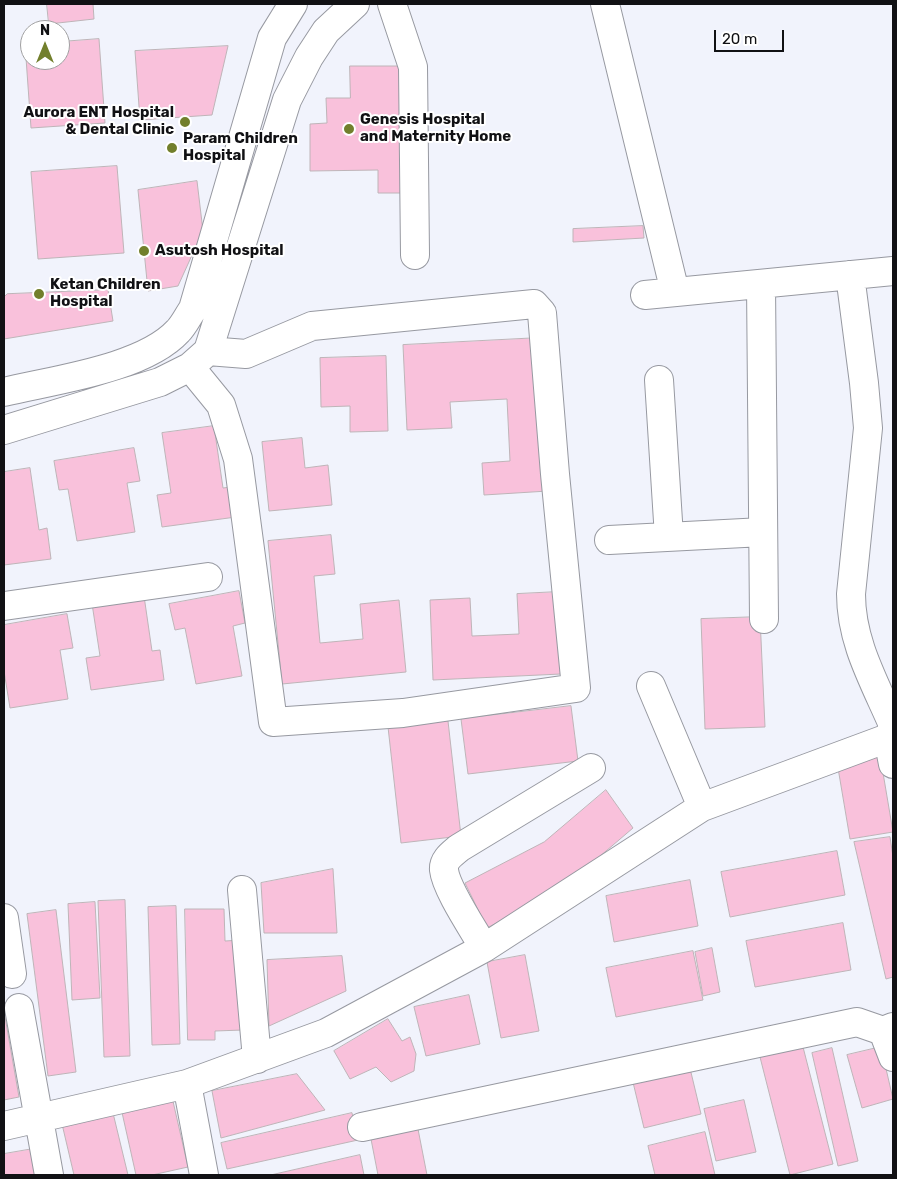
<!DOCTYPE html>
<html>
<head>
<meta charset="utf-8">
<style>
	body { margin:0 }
	#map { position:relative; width:897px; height:1179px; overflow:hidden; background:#f1f3fc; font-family:Rubik,sans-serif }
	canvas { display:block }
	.frame { position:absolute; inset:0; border:5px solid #111114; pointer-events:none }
	.north { position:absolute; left:20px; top:20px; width:50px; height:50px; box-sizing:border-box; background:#fff; border:1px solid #a0a0a1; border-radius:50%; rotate:0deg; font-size:14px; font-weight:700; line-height:20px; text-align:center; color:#111114 }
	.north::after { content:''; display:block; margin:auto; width:18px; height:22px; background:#727f2c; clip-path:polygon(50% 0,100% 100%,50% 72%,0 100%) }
	.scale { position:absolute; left:714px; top:30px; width:70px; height:22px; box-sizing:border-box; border:2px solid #111114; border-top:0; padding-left:6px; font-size:15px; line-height:18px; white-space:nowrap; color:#111114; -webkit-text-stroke:4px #fff; paint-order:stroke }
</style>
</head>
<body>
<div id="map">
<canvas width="897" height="1179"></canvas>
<div class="frame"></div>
<div class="north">N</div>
<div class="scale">20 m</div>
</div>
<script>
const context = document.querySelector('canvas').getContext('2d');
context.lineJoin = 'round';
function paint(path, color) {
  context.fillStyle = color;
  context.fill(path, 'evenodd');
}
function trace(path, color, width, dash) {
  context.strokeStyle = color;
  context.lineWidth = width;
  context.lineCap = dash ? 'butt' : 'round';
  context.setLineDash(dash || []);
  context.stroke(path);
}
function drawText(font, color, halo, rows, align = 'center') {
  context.font = font + ' Rubik,sans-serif';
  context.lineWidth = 4;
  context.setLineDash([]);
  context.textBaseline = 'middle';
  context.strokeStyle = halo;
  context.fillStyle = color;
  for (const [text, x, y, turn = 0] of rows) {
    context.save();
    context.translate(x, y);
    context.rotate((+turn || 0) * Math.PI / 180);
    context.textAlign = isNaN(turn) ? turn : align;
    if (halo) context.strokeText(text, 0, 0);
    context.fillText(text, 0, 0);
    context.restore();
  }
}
const building = new Path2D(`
	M47 4H93L94 19 49 24Z
	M99 39 105 123 31 128 25 44H30V60H60V42Z
	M228 46 212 115 140 120 135 51Z
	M350 66H408L409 193H378V170L310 171V124L327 123 326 98H350Z
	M117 166 124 253 38 259 31 172Z
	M197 181 203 231 178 286 148 291 138 190Z
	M643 226 644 238 573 242V229Z
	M108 290 113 321 4 339V297L7 294Z
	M539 338 548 491 484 495 482 463 510 461 507 399 450 402 452 428 407 430 403 345Z
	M386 356 388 431 350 432V406L321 407 320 358Z
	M214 426 223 488 231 487 236 517 162 527 157 495 171 493 162 433Z
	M302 438 305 468 328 465 332 505 269 511 262 442Z
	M134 448 140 481 127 483 135 532 77 541 68 489 59 490 54 461Z
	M30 468 39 530 47 528 51 559 4 565V472Z
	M331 535 335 574 314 576 320 643 363 639 360 604 399 600 406 672 282 684 268 541Z
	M143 589 152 651 160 650 164 680 91 690 86 658 100 656 91 597Z
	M239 591 245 623 233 626 242 676 196 684 185 628 175 630 169 604Z
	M558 592 561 674 433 680 430 600 470 598 472 636 519 634 517 594Z
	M67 614 73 648 60 650 68 699 10 708 4 671V625Z
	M760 617 765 727 705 729 701 619Z
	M571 706 578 761 468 774 461 719Z
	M448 721 461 836 401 843 388 727Z
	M880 755 893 832 850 839 837 762Z
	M606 790 633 828 565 886 487 928 465 883 544 842Z
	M890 837 893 857V977L886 979 854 842Z
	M837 851 845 895 730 917 721 872Z
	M333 869 337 933H264L261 883Z
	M690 880 698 926 614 942 606 896Z
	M125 900 130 1056 104 1057 98 901Z
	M95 902 100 998 72 1000 68 904Z
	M176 906 180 1044 152 1045 148 907Z
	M185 909H224L225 941 241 940 243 1030 215 1031V1040H188Z
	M56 910 76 1072 48 1076 27 914Z
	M843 923 851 970 755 987 746 941Z
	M712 948 720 992 703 996 695 952Z
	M693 951 703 1000 616 1017 606 968Z
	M525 955 539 1031 501 1038 487 962Z
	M342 956 346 991 269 1026 267 960Z
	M469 995 480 1044 426 1056 414 1007Z
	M4 1011 19 1097 4 1100Z
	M388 1019 402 1041 410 1037 416 1054 414 1071 391 1082 376 1067 350 1079 334 1051Z
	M803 1047 833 1164 790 1175 760 1057Z
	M881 1047 893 1099 862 1108 847 1055Z
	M832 1048 858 1161 838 1166 812 1053Z
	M688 1060 701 1114 644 1128 631 1074Z
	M297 1074 325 1110 221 1138 212 1091Z
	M172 1097 188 1167 152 1175H136L121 1108Z
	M744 1100 756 1152 716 1161 704 1109Z
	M113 1113 128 1175H74L62 1124Z
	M352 1113 358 1140 227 1169 221 1143Z
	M417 1124 427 1175H378L370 1134Z
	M705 1132 715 1175H655L648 1146Z
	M33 1149 38 1175H4V1154Z
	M360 1155 364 1175H271Z`);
const minor = new Path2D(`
	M392 4 413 67 415 255
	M605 4 675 292
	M850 275 864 383 868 428 851 594C851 642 874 681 893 725
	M761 284 764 619
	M645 295 893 271
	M190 367 221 405 238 459 273 722 403 713 576 688 555 474 542 313 534 304 312 326 246 354 208 351
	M659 380 669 537
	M4 392C53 380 143 369 178 331 184 325 188 316 193 309L272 38 293 4
	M4 430 160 382 190 367 208 351 287 100 309 57 326 31 355 4
	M609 540 763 532
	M4 606 208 577
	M651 686 702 807
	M893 727 888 738 893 764
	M242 890 257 1059
	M4 918 12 974
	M484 948C474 930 446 889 444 870 443 860 452 854 459 848L591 768
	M19 1008 49 1175
	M883 1031 893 1057
	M187 1084 204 1175
	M4 1126 187 1084 326 1033 484 948 702 807 888 738
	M362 1127 857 1022 883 1031 893 1027`);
const markers = [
	[185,122,6,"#727f2c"],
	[349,129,6,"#727f2c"],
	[172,148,6,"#727f2c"],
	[144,251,6,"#727f2c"],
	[39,294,6,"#727f2c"]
];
const poiNames = [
	["Aurora ENT Hospital",174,113,"right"],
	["& Dental Clinic",174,130,"right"],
	["Genesis Hospital",360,120],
	["and Maternity Home",360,137],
	["Param Children",183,139],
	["Hospital",183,156],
	["Asutosh Hospital",155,251],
	["Ketan Children",50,285],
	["Hospital",50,302]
];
paint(building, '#f9c1db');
trace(building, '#beb4b8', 1);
trace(minor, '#9799a1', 30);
trace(minor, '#fff', 28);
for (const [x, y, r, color] of markers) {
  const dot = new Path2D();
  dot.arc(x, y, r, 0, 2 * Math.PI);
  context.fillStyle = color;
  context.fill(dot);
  trace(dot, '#fff', 2);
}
drawText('bold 15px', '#111114', '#fff', poiNames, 'left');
</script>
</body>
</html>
